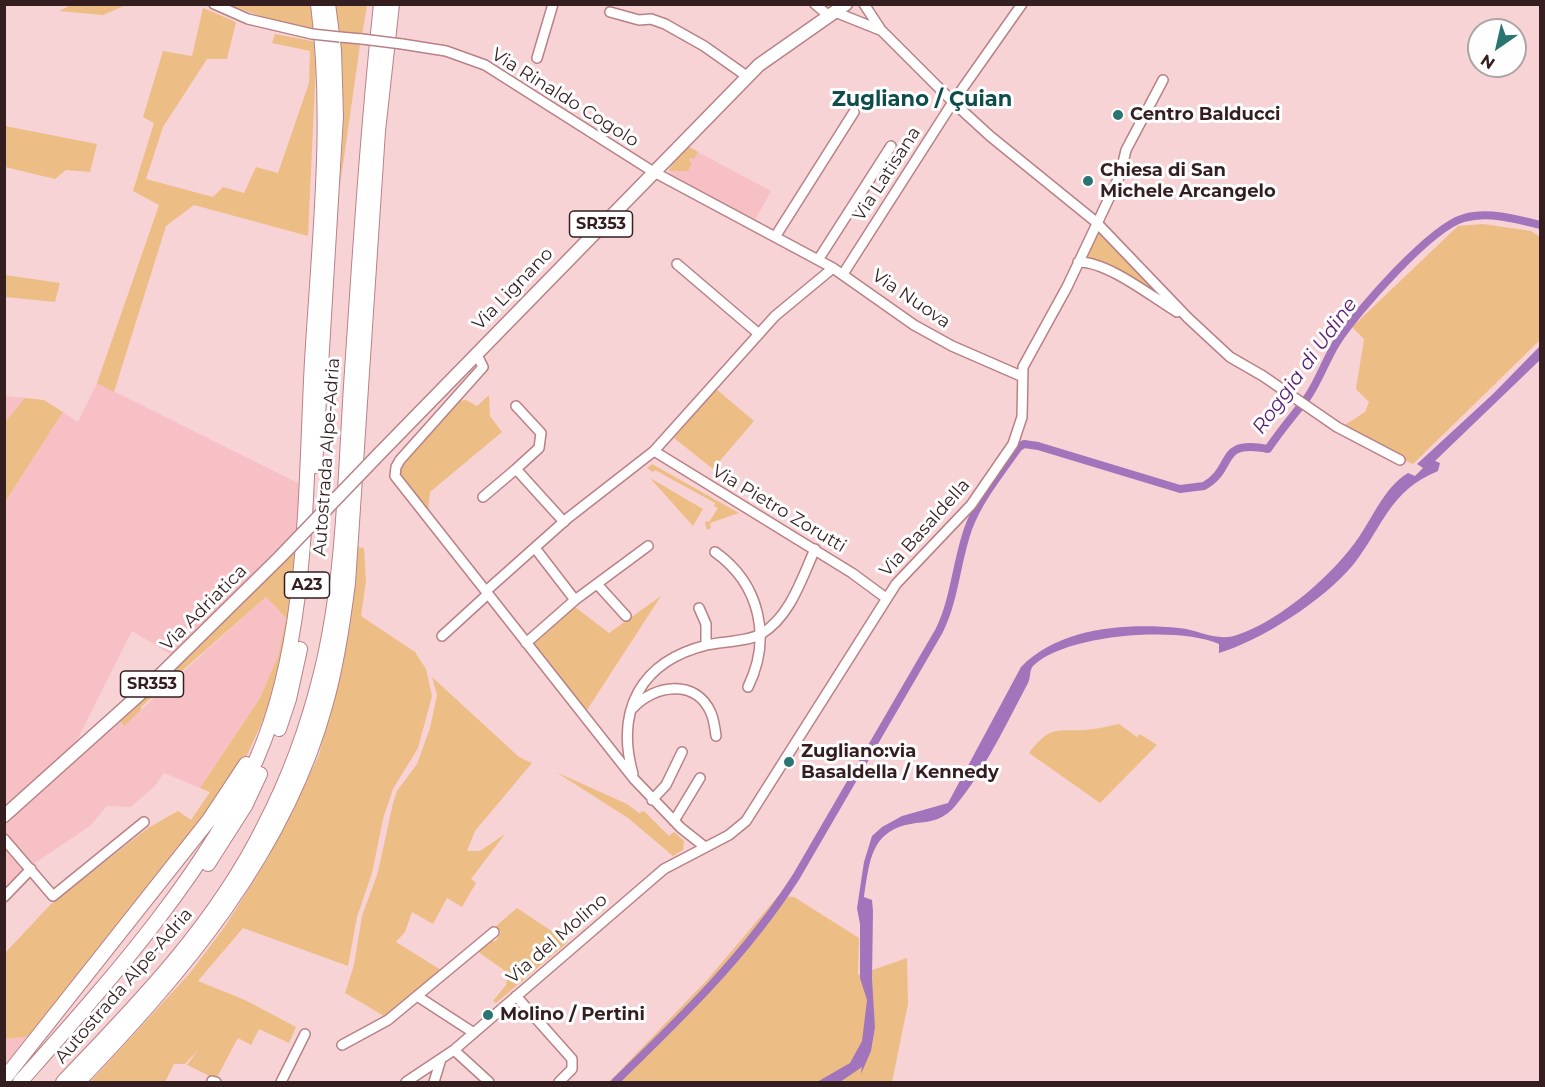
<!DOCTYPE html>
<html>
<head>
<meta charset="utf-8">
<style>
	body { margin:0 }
	#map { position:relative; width:1545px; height:1087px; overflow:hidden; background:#f8d3d6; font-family:Montserrat,sans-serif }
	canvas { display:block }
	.frame { position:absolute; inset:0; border:6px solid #341e20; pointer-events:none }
	.north { position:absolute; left:1467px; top:18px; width:60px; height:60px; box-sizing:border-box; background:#fefefe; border:2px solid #ada4a5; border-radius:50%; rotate:214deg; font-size:16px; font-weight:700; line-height:24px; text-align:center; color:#341e20 }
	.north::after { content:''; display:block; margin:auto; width:21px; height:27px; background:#2a7472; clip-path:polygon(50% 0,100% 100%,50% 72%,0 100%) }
</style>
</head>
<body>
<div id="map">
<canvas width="1545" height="1087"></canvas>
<div class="frame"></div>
<div class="north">N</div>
</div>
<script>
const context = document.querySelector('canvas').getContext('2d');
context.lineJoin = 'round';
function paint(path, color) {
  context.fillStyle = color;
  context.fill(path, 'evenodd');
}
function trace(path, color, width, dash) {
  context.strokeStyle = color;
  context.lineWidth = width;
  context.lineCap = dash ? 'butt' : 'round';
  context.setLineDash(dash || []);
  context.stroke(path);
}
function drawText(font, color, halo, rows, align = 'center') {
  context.font = font + ' Montserrat,sans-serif';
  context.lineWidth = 6;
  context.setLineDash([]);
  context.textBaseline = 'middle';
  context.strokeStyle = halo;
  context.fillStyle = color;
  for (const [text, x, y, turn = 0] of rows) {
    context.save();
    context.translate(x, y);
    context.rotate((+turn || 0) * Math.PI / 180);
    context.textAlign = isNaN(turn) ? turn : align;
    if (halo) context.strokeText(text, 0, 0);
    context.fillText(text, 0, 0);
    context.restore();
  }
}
const built = new Path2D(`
	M687 146 771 191 755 220 751 217 747 220 669 175 671 164Z
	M97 383 300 484 297 529 175 657 132 631 71 752 5 804V502L63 412 78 422Z
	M5 396 25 398 5 422Z
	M266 597 286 618 278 656 260 698 200 788 164 773 154 787 131 807 107 806 90 826 32 865 5 833 4 823 120 721 123 726Z
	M4 846 26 870 4 893Z
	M34 1036 5 1073V1039Z`);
const green = new Path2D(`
	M71 5V4L126 5 103 15 59 11Z
	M230 5H313L316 30 271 20Z
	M333 5H367L362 35 337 31Z
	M203 8 236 22 227 59H207L163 127 146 179 213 197 223 187 244 193 256 167 278 173 309 83 310 51 272 43 275 34 317 42 308 236 194 205 166 226 114 392 97 383 159 205 133 191 154 123 143 117 163 51 192 56Z
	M339 42 360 45 340 186 344 111Z
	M5 126 97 144 90 172 66 170 55 179 5 167Z
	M687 146 698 152 694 159 690 157 689 161 692 163 688 171H668Z
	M1096 222 1188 318 1111 272 1078 262Z
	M1483 224 1531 231 1540 237V340L1413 464 1369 444 1343 426 1365 412 1369 402 1356 389 1364 339 1352 327 1458 226Z
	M5 275 60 283 55 302 5 297Z
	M715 388 754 421 713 469 674 438Z
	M489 395 490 416 502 432 430 492 428 512 399 477 401 466 458 401 466 400 477 406Z
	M25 398 44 400 63 412 5 502V422Z
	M652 464 739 513 710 523 711 528 707 530 705 523 706 521 709 522 718 508 714 506 715 503 655 470 653 472 647 468Z
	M650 478 703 509 693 526Z
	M358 547 364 548 366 581 361 616 415 652 426 669 432 696 418 748 393 789 383 819 372 873 357 917 348 966 243 928 198 981 245 1000 296 1027 289 1043 259 1029 251 1045 238 1038 216 1079 187 1065 198 1050 185 1064H174L165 1082H90L190 973 226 925 268 858 319 755 350 617Z
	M297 548 288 632 268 709 244 762 34 1036 5 1039V953L51 904 148 828 178 811 191 820 210 792 200 788 260 698 278 656 286 618 266 597 141 707V710L124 726 120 721Z
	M661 596 587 710 534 644 575 607 609 633Z
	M432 677 519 757 532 763 475 831 467 851H480L505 834 471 879 476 883 462 907 447 898 433 924 412 912 405 932 396 942 441 970 384 1016 345 993 354 965 362 916 378 872 393 803 397 791 417 764 430 728 437 695Z
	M1119 724 1137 737 1140 734 1157 745 1100 803 1029 753C1049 726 1056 731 1086 730 1097 729 1108 726 1119 724Z
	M556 772 627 804 639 813 644 811 669 836 674 832 684 841 683 850 673 856 628 818Z
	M778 896 794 897 859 938 858 975 907 958 908 1004 892 1082H609L708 979Z
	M517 908 568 942 496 1003 493 1001 506 985 508 973 477 951 489 941H496L501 932 496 926Z`);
const water = new Path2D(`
	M1540 346V360L1435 461 1440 463 1438 471C1389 491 1383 527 1353 565 1324 600 1262 640 1219 653V644C1178 626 1066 634 1033 666 1029 671 1031 677 1028 683 1009 719 982 775 956 805 945 819 932 822 916 823 871 829 870 859 864 897L872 900 873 911 872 979 875 1027 871 1051 861 1074 862 1067 840 1082H817L850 1063 862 1041 867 1000 860 978V924L857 908 864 862 872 836 882 827 902 816 948 803 1021 667C1060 627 1127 623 1179 628 1199 630 1217 642 1237 635 1280 621 1334 574 1359 537 1374 515 1385 487 1408 473L1415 476 1423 468 1417 464 1493 394Z`);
const canal = new Path2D(`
	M615 1082C681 1018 746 955 796 877L939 631C955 599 956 563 968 529 978 501 1001 472 1019 447L1024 444 1038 446 1180 489 1204 486C1236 468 1216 439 1268 449 1280 431 1294 415 1307 398 1319 381 1326 359 1337 342 1357 311 1431 227 1464 218 1488 211 1517 219 1540 225`);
const minor = new Path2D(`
	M214 4 248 19 312 34
	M815 4 829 16
	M864 4 881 30 954 103 990 136 1096 222 1188 318 1230 357 1263 376 1337 427 1400 460
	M610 12 639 20 651 19 665 24 704 46 748 77
	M835 12 880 30
	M340 37 362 39
	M402 44 446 51 485 65 652 171 833 268 914 325 952 346 1021 376
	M537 58 553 4
	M775 237 854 112
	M818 260 891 146
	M1078 262C1107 261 1152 297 1177 312
	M677 264 759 334
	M843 274 953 102 1022 4
	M476 353 483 367 400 460 396 467 395 476 634 779 681 828 705 847
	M654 451 852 573 886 598
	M516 469 539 448 541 433 516 406
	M483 497 516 469 564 522
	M715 552C760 584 772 638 748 687
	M597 584 626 616
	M486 591 568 518 654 451 775 316 833 268
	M575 600 648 546
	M699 608 706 624V645
	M442 636 488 594
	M526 643 575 600 535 548
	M633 708C654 685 696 678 711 713 714 720 715 728 716 736
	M633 774C615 710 641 661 707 645 723 641 747 642 761 634 790 617 802 578 815 549
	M652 800 666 785 682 752
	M674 821 700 778
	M4 839 53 896 144 822
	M4 897 31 869
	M417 996 474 1033
	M516 996 572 1059V1069L559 1082
	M342 1045 388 1020 494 932
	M454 1050 489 1082
	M212 1081 216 1082
	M281 1082 305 1034
	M406 1082 454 1050 664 869 729 835 746 821 896 584 971 505 1013 444 1022 417 1023 367 1067 287 1120 175 1126 150 1163 80
	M434 1082 441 1059`);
const major = new Path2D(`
	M381 452 759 65 846 4
	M4 816 150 685 280 557`);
const highway = new Path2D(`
	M315 466 336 116 334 50 328 4
	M279 729 289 699 300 649
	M208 864 245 806 260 774
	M4 1079 209 820 246 764
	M20 1082C104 987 206 875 257 758 309 639 305 489 312 361 319 242 333 122 318 4
	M63 1082C137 1005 216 924 264 826 289 778 308 726 321 673 345 576 345 471 352 371 360 249 368 127 381 4
	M78 1082C183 972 285 854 326 703 337 664 343 623 348 583L378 131 392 4`);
const minorBridge = new Path2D(`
	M312 34 340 37
	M362 39 402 44`);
const majorBridge = new Path2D(`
	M280 557 381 452`);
const markers = [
	[1118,115,6,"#2a7472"],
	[1088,181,6,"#2a7472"],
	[789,762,6,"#2a7472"],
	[488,1015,6,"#2a7472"]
];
const shields = [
	[601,224,63],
	[307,585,45],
	[152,684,63]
];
const shieldNames = [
	["SR353",601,224],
	["A23",307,585],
	["SR353",152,684]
];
const streetNames = [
	["Via Rinaldo Cogolo",565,98,32],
	["Via Latisana",887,174,-57],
	["Via Lignano",513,289,-46],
	["Via Nuova",911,299,34],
	["Autostrada Alpe-Adria",327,457,-86],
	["Via Pietro Zorutti",779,509,31],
	["Via Basaldella",925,528,-48],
	["Via Adriatica",204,608,-45],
	["Via del Molino",557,939,-41],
	["Autostrada Alpe-Adria",124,986,-49]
];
const poiNames = [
	["Centro Balducci",1130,115],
	["Chiesa di San",1100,171],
	["Michele Arcangelo",1100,192],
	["Zugliano:via",801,752],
	["Basaldella / Kennedy",801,773],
	["Molino / Pertini",500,1015]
];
const waterNames = [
	["Roggia di Udine",1305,366,-54]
];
const quarterNames = [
	["Zugliano / Çuian",922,100]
];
paint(built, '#f7c0c5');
paint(green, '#ecbe85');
paint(water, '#a274bc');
trace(canal, '#a274bc', 8);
trace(minor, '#b88186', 12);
trace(major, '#b88186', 15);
trace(highway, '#b88186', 16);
trace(minor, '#fff', 9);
trace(major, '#fff', 12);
trace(highway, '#fff', 14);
trace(minorBridge, '#b88186', 12, []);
trace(majorBridge, '#b88186', 15, []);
trace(minorBridge, '#fff', 9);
trace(majorBridge, '#fff', 12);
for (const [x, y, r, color] of markers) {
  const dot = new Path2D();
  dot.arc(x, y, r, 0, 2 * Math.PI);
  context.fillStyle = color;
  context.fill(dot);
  trace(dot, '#fefefe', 2);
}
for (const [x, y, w] of shields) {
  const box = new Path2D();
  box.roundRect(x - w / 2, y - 13, w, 26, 4.5);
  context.fillStyle = '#fefefe';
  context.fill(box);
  trace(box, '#341e20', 1.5);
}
drawText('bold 16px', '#341e20', null, shieldNames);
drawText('18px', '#341e20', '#fefefe', streetNames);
drawText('bold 18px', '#341e20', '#fefefe', poiNames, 'left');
drawText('italic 20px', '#581c74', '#fefefe', waterNames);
drawText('bold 21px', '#0e4d4c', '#fefefe', quarterNames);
</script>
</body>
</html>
